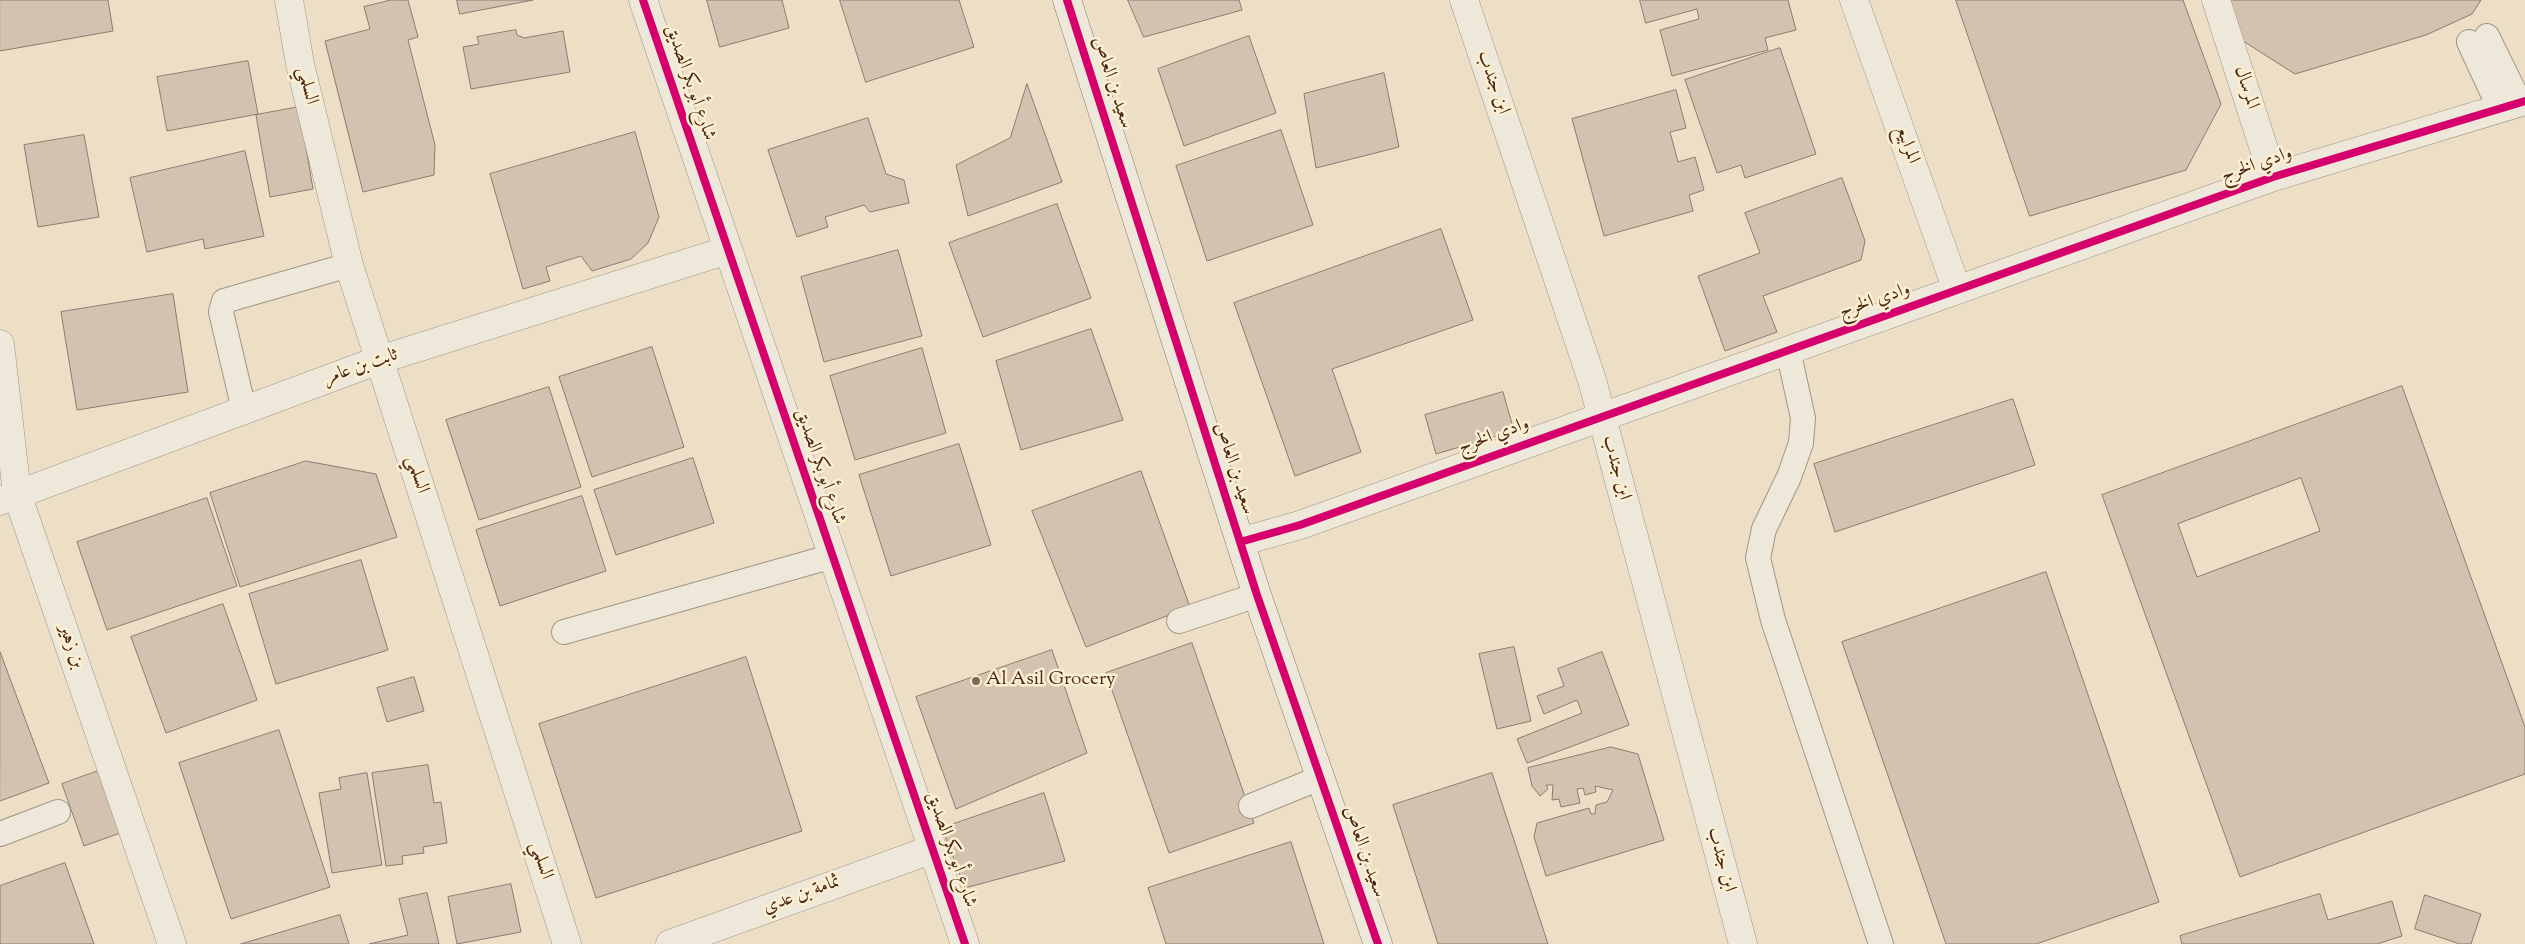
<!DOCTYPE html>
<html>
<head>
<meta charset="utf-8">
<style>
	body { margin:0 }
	canvas { display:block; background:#ecdfc6 }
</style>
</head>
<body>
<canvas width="2525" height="944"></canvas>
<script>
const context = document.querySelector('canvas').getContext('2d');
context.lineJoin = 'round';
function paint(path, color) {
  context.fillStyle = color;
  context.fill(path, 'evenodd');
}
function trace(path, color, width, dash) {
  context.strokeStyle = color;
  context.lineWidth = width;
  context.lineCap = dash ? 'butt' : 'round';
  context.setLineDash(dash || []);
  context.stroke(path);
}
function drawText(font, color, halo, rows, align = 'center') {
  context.font = font + ' "Sorts Mill Goudy",Amiri,serif';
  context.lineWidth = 5;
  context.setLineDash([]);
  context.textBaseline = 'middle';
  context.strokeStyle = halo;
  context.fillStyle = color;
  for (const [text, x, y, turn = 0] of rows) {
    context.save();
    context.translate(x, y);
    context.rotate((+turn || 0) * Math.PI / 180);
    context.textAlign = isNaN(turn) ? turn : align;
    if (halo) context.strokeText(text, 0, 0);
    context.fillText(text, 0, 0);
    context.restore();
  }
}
const building = new Path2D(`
	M0 0H108L113 31 0 51Z
	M391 0H408L418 37 408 40 435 145 434 175 363 192 325 41 370 29 364 7Z
	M457 0H533L460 14Z
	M707 0H782L789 28 720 47Z
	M840 0H959L974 47 866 82Z
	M1128 0H1239L1242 10 1144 37Z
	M1640 0H1788L1796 30 1765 38 1768 50 1672 76 1660 30 1699 19 1697 9 1646 23Z
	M1956 0H2183L2221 104 2186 170 2030 216Z
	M2227 0H2481L2472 14 2426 35 2295 74 2240 39Z
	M516 30 517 35 524 38 563 31 570 72 471 89 463 47 479 44 477 37Z
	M1249 36 1276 113 1184 146 1158 69Z
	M1780 48 1816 154 1745 178 1741 165 1717 173 1685 80Z
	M248 61 258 114 167 131 157 77Z
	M1384 73 1399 147 1316 168 1304 94Z
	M1027 84 1062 182 968 216 956 165 1010 138Z
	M1676 90 1686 128 1670 132 1678 162 1695 157 1704 190 1689 195 1693 211 1604 236 1572 119Z
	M299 107 313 189 270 197 256 115Z
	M868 118 886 174 904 180 909 203 870 212 864 205 825 217 828 227 797 237 768 150Z
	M1281 130 1313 225 1207 261 1176 166Z
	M635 132 659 217 648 243 631 259 592 271 581 256 546 267 550 281 523 289 490 174Z
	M84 135 99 217 38 227 24 145Z
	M245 151 264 236 205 249 203 239 147 252 130 178Z
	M1842 178 1865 241 1861 260 1763 296 1777 332 1725 351 1698 276 1760 253 1745 213Z
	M1057 204 1091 298 983 337 949 243Z
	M1441 229 1473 320 1332 369 1361 452 1295 476 1234 303Z
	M898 250 922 336 824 362 801 277Z
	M173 294 188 392 77 410 61 312Z
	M1091 329 1123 420 1021 450 996 361Z
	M652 347 684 447 592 477 559 377Z
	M922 348 946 433 855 460 830 376Z
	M2402 386 2525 727V774L2240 877 2102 495Z
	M549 387 581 487 479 520 446 420Z
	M1503 392 1514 431 1436 454 1425 415Z
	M2013 399 2035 465 1835 532 1814 464Z
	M959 444 991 545 891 576 859 475Z
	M693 458 714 523 616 555 594 490Z
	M306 461 376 474 397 537 240 587 210 493Z
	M1141 471 1190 607 1086 647 1032 511Z
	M2301 478 2320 531 2197 577 2178 524Z
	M582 496 606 571 500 606 476 530Z
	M207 498 237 586 107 630 77 542Z
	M361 560 388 650 276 684 249 594Z
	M2046 572 2159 902 2036 944H1946L1842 642Z
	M223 604 257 700 166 733 131 637Z
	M1192 643 1254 823 1169 853 1106 673Z
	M1514 647 1531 721 1497 729 1479 654Z
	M1052 650 1087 753 956 809 916 697Z
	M0 652 49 783 0 801Z
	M1602 652 1629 725 1527 763 1517 739 1582 713 1577 700 1544 714 1537 696 1564 686 1558 669Z
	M746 657 802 831 596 898 539 724Z
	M414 677 424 711 387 722 377 688Z
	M279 730 330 887 231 919 179 763Z
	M1611 747 1638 754 1664 840 1546 876 1534 837 1537 823 1589 808 1591 814H1595L1596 805 1607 802 1613 790 1595 786 1596 792 1585 795 1583 788 1577 789 1580 803 1561 807 1559 799 1552 800 1553 785H1546L1548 789 1540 796 1532 786 1528 768Z
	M428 765 434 803 441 802 447 843 423 847 424 853 402 856 403 864 386 866 372 773Z
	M101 770 123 832 84 846 62 784Z
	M367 773 382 865 332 873 319 793 341 789 339 778Z
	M1492 773 1548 944H1438L1393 805Z
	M1044 793 1065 861 965 888 942 828Z
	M1291 842 1324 944H1166L1148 888Z
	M65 863 94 944H0V886Z
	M511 884 521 932 457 944 448 897Z
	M427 893 439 944H369L408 935 399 899Z
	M2320 894 2328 920 2392 901 2402 936 2377 944H2182L2180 936Z
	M2425 895 2481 914 2471 944H2460L2415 929Z
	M340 915 349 944H241Z`);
const lane = new Path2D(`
	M2487 36 2520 103
	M2469 42 2500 109
	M1788 350 1803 418 1801 443 1789 477 1764 529 1758 558 1773 620 1881 944
	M244 410 221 312 224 301 349 265
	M1179 621 1257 595
	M564 632 833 556
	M1251 806 1320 778
	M0 834 58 812`);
const street = new Path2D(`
	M289 0 300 64 349 265 567 944
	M643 0 965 944
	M1464 0 1592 380 1743 944
	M1854 0 1957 290
	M2216 0 2273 177
	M0 344 17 494 172 944
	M0 501 379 360 728 250
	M1240 542 1300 525 2273 177 2525 101
	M670 944 933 849`);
const secondary = new Path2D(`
	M1067 0 1257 595 1378 944`);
const cycleway = new Path2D(`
	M643 0 965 944
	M1067 0 1257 595 1378 944
	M1240 542 1300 525 2273 177 2525 101`);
const markers = [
	[976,681,5,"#826755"]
];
const streetNames = [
	["شارع أبو بكر الصديق",689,83,71],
	["سعيد بن العاص",1111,83,72],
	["ابن جندب",1492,83,71],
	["السلمي",306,86,76],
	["المرسال",2245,88,72],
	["المرابيع",1906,145,70],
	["وادي الخرج",2257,166,-19],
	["وادي الخرج",1875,302,-19],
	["ثابت بن عامر",361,368,-19],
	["وادي الخرج",1494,437,-20],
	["شارع أبو بكر الصديق",819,467,71],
	["ابن جندب",1615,468,75],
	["سعيد بن العاص",1233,469,72],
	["السلمي",416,475,72],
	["بن زهير",70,647,71],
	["شارع أبو بكر الصديق",950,850,71],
	["سعيد بن العاص",1363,852,71],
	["ابن جندب",1720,860,75],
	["السلمي",540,861,72],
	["ثمامة بن عدي",802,896,-20]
];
const poiNames = [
	["Al Asil Grocery",986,681]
];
paint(building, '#d4c2b1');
trace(building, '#8a7d6f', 1);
trace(lane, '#a19586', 26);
trace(street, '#a19586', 29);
trace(secondary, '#8a7d6f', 29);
trace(lane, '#eee8da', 24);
trace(street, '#eee8da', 28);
trace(secondary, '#eee8da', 28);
trace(cycleway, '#d6006c', 8);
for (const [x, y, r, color] of markers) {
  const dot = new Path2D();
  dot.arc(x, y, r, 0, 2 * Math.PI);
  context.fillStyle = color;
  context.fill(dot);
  trace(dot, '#fceed0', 2);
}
drawText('19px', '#492718', '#fceed0', streetNames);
drawText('19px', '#492718', '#fceed0', poiNames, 'left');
</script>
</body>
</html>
